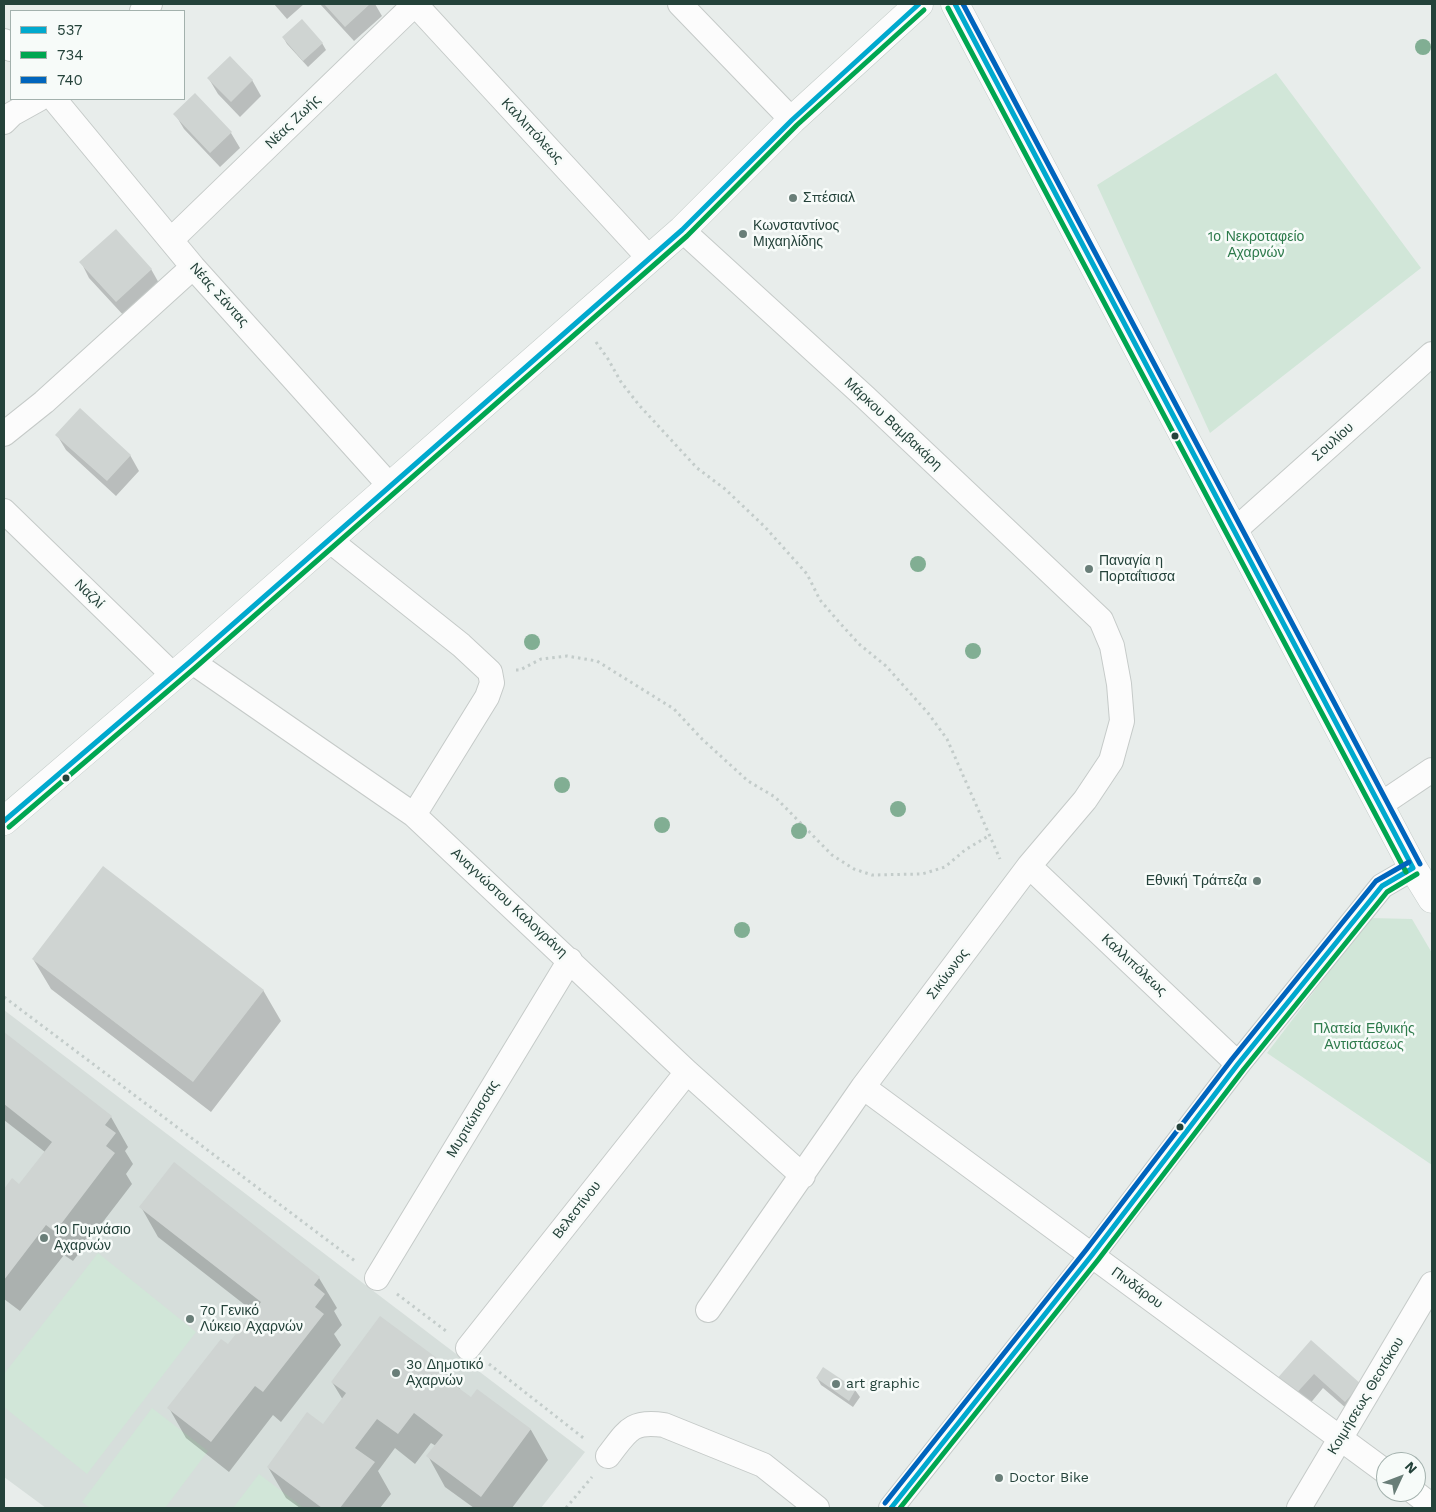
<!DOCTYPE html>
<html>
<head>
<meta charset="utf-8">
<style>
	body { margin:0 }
	#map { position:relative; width:1436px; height:1512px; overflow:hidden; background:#e8edeb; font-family:"Work Sans",sans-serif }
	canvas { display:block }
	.frame { position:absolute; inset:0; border:5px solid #24423a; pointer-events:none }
	.legend { position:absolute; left:10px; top:10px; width:175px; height:90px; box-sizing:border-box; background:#f7fbf9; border:1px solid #a3b1ad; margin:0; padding:6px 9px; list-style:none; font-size:15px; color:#24423a }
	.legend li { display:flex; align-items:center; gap:10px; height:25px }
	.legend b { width:25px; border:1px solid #a3b1ad }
	.north { position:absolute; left:1376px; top:1452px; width:50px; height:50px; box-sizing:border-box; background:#f7fbf9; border:1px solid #a3b1ad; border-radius:50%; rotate:47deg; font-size:14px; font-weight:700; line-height:20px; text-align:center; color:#24423a }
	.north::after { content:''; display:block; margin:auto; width:18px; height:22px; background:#697e78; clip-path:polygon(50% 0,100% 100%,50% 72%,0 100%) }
</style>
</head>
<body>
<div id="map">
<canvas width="1436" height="1512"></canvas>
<div class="frame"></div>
<ul class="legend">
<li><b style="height:6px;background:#00a9ce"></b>537</li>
<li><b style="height:6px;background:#00a651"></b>734</li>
<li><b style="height:6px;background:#0065bd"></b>740</li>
</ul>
<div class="north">N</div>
</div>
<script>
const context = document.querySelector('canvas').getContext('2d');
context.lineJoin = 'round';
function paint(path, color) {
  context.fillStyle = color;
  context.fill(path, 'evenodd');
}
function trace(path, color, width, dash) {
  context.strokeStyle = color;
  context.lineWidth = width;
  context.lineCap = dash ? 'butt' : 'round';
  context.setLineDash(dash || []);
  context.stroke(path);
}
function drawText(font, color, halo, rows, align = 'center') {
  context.font = font + ' "Work Sans",sans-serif';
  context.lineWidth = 5;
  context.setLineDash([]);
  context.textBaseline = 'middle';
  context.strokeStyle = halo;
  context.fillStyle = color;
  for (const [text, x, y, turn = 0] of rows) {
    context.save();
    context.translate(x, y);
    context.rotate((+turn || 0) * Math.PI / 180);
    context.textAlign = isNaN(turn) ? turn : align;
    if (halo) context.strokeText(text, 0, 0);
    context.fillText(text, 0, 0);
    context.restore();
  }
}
const built = new Path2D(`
	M4 1010 585 1452 541 1508H46L4 1477Z`);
const green = new Path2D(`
	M1276 73 1421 268 1210 433 1097 185Z
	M1370 918 1412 919 1432 953V1165L1267 1053Z
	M98 1253 196 1332 87 1474 4 1407V1374Z
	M152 1408 208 1451 165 1508H90L82 1502Z
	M259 1474 304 1508H233Z`);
const shadow = new Path2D(`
	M274 4H304L287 19Z
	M320 4H375L382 16 354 41Z
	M283 37 322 43 326 50 308 67 287 44Z
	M209 79 252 80 261 96 240 117 218 94Z
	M195 95 231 133 240 148 220 167 184 129 175 114Z
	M81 262 151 269 160 285 125 317 89 278Z
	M57 435 130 455 139 471 116 496 66 450Z
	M33 959 263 990 281 1021 211 1112 51 989Z
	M4 1034 111 1117 128 1147 125 1151 133 1164 126 1174 132 1184 73 1261 64 1255 20 1311 4 1299V1191L12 1180 19 1186 45 1152 4 1120Z
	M141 1207 319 1278 337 1308 334 1311 342 1325 334 1334 341 1345 281 1422 273 1415 229 1472 186 1438 169 1408 228 1346 254 1312 158 1237Z
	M1311 1341 1360 1385 1355 1416 1323 1388 1303 1412 1276 1381Z
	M448 1368 461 1391 472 1399 477 1391 531 1430 548 1460 512 1508H474L445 1487 428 1456 436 1446 431 1443 415 1464 395 1448 378 1471 391 1494 380 1508H300L286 1498 268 1467 324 1426 343 1400 332 1382Z
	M817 1378 855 1390 860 1397 853 1407 821 1385Z`);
const building = new Path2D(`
	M324 4H370L345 27Z
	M302 19 323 43 303 61 282 37Z
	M230 56 253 80 231 102 207 78Z
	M195 93 232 132 210 153 173 114Z
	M116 229 152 269 116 302 79 262Z
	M80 408 131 455 107 481 55 435Z
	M103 866 264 990 193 1082 32 959Z
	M4 1032 112 1116 105 1125 116 1133 106 1146 115 1153 55 1232 46 1225 4 1280V1189L12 1178 19 1184 52 1142 4 1104Z
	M174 1162 320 1277 314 1285 325 1294 315 1307 324 1314 263 1392 255 1386 211 1442 167 1408 221 1339 228 1344 261 1302 139 1207Z
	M380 1316 449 1367 442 1376 471 1397 477 1389 531 1429 481 1497 426 1456 443 1435 414 1413 398 1434 377 1419 355 1448 375 1462 340 1508H322L267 1467 307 1412 323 1424 346 1393 331 1382Z
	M1311 1340 1361 1384 1345 1402 1314 1374 1293 1397 1275 1381Z
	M823 1367 856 1389 849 1401 816 1378Z`);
const path = new Path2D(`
	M596 342 608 359 621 382 639 405 697 468 725 489 765 527 807 574 820 600 839 622 859 644 886 666 928 713 947 739 1000 859
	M516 670H520L541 659 567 656 597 661 674 709 702 739 748 781 775 797 832 855 854 869 872 875 922 874 945 867 965 850 990 835
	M4 997 355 1261
	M397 1294 446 1331
	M489 1364 586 1440
	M566 1508 592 1477`);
const street = new Path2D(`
	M415 4 649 258
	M680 4 792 120
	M142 11 150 4
	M4 41 11 49
	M54 99 193 267 390 486
	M4 122 12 114 39 99
	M682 230 865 397 1101 620 1112 646 1119 684 1122 721 1111 761 1085 800 1029 866 863 1087 708 1310
	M171 240 415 4
	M4 434 44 402 193 267
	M4 511 174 676
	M1234 531 1432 354
	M328 539 461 645 490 672 492 683 487 697 414 815
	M191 661 414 815 687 1072 803 1176
	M1380 805 1432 770
	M1029 866 1238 1064
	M863 1087 1386 1472
	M377 1278 570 960
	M468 1348 687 1072
	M608 1456C627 1432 630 1420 664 1425L763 1465 817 1508
	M1414 1492 1432 1506
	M891 1508 1092 1255 1238 1064 1382 886 1413 868
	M1299 1508 1432 1284`);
const secondary = new Path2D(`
	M955 4 1413 868 1432 899
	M4 821 191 661 682 230 792 120 919 4`);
const bus1 = new Path2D(`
	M955 4 1413 868
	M4 821 191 661 682 230 792 120 919 4
	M891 1508 1092 1255 1238 1064 1382 886 1413 868`);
const bus2 = new Path2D(`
	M948 8 1406 872
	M9 827 196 667 687 236 797 125 924 10
	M900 1508 1098 1260 1244 1069 1387 892 1417 874`);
const bus3 = new Path2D(`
	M963 4 1420 864
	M885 1503 1086 1250 1232 1059 1376 881 1409 862`);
const trees = [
	[1423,47],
	[918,564],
	[532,642],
	[973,651],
	[562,785],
	[898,809],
	[662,825],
	[799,831],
	[742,930]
];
const markers = [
	[793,198,5,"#697e78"],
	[743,234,5,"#697e78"],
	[1175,436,4.5,"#24423a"],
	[1089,569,5,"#697e78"],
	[66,778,4.5,"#24423a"],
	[1257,881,5,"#697e78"],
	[1180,1127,4.5,"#24423a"],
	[44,1238,5,"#697e78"],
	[190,1319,5,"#697e78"],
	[396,1373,5,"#697e78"],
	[836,1384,5,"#697e78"],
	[999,1478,5,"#697e78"]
];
const streetNames = [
	["Νέας Ζωής",293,122,-44],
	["Καλλιπόλεως",532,131,47],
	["Νέας Σάντας",219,295,48],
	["Μάρκου Βαμβακάρη",893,424,43],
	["Σουλίου",1333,442,-42],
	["Ναζλί",89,594,44],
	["Αναγνώστου Καλογράνη",509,903,43],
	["Καλλιπόλεως",1134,965,43],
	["Σικύωνος",948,974,-53],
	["Μυρτιώτισσας",473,1119,-59],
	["Βελεστίνου",577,1210,-52],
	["Πινδάρου",1137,1288,36],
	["Κοιμήσεως Θεοτόκου",1366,1396,-59]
];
const poiNames = [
	["Σπέσιαλ",803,198],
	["Κωνσταντίνος",753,226],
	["Μιχαηλίδης",753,242],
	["Παναγία η",1099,561],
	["Πορταΐτισσα",1099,577],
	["Εθνική Τράπεζα",1247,881,"right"],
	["1ο Γυμνάσιο",54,1230],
	["Αχαρνών",54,1246],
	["7ο Γενικό",200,1311],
	["Λύκειο Αχαρνών",200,1327],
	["3ο Δημοτικό",406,1365],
	["Αχαρνών",406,1381],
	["art graphic",846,1384],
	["Doctor Bike",1009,1478]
];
const parkNames = [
	["1ο Νεκροταφείο",1256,237],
	["Αχαρνών",1256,253],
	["Πλατεία Εθνικής",1364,1029],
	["Αντιστάσεως",1364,1045]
];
paint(built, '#d6dedb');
paint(green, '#d1e6d8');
paint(shadow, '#0003');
paint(building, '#cfd4d2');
trace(street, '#c5cac8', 26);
trace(secondary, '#c3cbc8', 29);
trace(path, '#c3ccca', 3, [2.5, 4]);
trace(street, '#fcfcfc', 24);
trace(secondary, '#fcfcfc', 28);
trace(bus1, '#00a9ce', 5);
trace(bus2, '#00a651', 5);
trace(bus3, '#0065bd', 5);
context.fillStyle = '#81ae93';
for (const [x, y] of trees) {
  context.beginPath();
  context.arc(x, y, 8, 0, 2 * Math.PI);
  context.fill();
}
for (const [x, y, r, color] of markers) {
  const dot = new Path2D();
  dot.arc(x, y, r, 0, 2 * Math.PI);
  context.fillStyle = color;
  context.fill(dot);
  trace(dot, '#f7fbf9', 2);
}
drawText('14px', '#24423a', '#f7fbf9', streetNames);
drawText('14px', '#24423a', '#f7fbf9', poiNames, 'left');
drawText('14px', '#2d7a4b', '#f7fbf9', parkNames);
</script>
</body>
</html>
